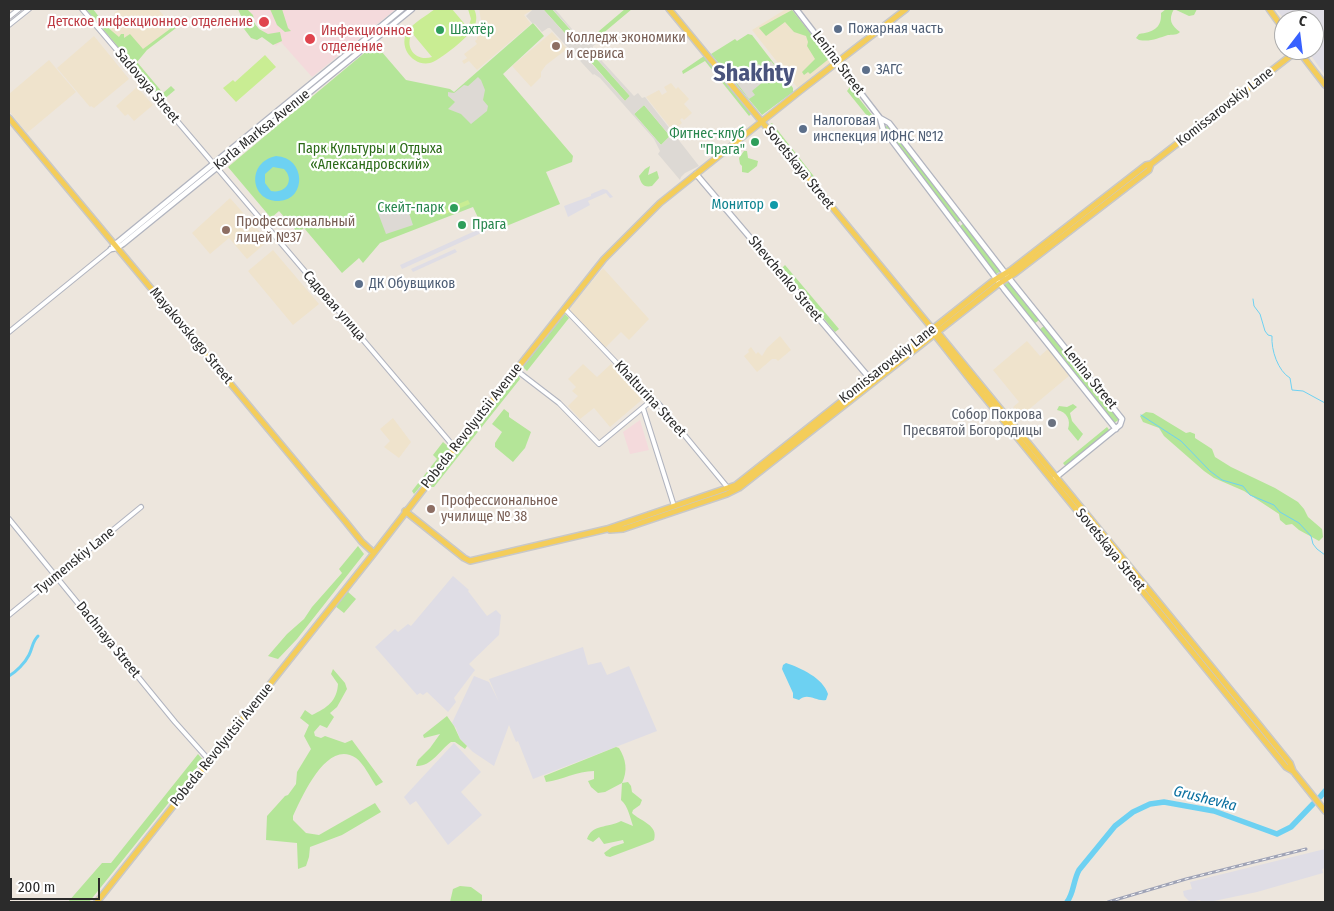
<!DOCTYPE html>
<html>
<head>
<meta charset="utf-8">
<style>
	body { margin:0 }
	#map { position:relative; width:1334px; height:911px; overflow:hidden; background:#ede6dd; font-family:"Fira Sans Condensed",sans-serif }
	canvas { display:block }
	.frame { position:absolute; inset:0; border:10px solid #2b2b2b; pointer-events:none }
	.north { position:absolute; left:1274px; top:10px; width:50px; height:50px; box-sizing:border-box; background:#fff; border:1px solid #aaa; border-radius:50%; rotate:15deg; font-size:14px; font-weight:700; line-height:20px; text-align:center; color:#2b2b2b }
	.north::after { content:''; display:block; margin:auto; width:18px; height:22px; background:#3861ff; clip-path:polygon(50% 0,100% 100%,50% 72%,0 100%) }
	.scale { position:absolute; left:10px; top:878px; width:90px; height:22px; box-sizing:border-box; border:2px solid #2b2b2b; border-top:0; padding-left:6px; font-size:15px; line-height:18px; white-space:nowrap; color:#2b2b2b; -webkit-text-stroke:4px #fff; paint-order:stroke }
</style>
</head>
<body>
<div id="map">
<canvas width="1334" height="911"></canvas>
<div class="frame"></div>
<div class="north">С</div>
<div class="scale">200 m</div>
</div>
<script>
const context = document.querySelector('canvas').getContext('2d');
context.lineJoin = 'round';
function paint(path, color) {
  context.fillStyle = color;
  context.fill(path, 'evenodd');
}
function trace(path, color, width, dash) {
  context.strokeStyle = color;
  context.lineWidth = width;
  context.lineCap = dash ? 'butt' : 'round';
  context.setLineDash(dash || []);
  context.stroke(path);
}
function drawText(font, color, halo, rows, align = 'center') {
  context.font = font + ' "Fira Sans Condensed",sans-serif';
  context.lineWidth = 4.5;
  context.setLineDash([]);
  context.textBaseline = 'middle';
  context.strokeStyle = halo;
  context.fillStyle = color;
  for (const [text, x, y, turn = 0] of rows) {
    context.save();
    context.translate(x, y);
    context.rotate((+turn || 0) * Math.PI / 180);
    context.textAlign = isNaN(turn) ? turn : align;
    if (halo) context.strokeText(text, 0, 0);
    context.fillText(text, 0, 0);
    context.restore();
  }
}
const industrial = new Path2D(`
	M1276 9H1325V75L1307 50H1314V20H1285Z
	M603 189 607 190 613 197 610 198 606 193 588 201 590 205 568 217 564 206 591 196V194Z
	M497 221 499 225 402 269 400 265Z
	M455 249 457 252 413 272 411 269Z
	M453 576 469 590 468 591 487 616 496 610 501 615 499 635 469 664 475 670 454 698 456 702 448 712 427 692 423 695 420 693 417 695 375 647 395 629 398 632 408 624 411 626Z
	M583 647 588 665 601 662 607 675 629 666 657 731 533 779 518 741 516 742 509 725 494 766 473 752 460 739 456 728 452 723 474 676 489 682 499 702 489 679Z
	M454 743 481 772 461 792 482 815 448 845 416 801 410 805 404 797Z
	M1325 849V868L1322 869 1323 873 1257 892 1209 902H1201L1200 900 1190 902 1184 896 1183 891 1192 889 1190 882Z`);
const education = new Path2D(`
	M120 9H158L174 27 133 61 106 30 119 19 114 13Z
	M479 9H531L532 10 524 15 531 24 477 70 469 61 464 64 462 61 467 58 464 54 477 44 475 41 477 39V35L480 32 478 29 482 25Z
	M786 9H796L837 62 800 91 752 30Z
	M552 32 567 49 546 65 541 72V77L531 87 512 66Z
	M94 36 129 79 94 108 91 106 90 107 57 68Z
	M49 60 76 92 27 133 9 111V94Z
	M671 83 676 89 678 87 689 99 684 104 692 113 684 120 682 118 680 120 682 123 673 131 646 97 659 90 662 95 667 92 664 87Z
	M137 87 153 105 134 121 128 114 125 116 116 106Z
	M230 198 268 241 247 259 229 238 210 254 192 233Z
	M273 250 319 304 293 325 248 271Z
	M603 268 649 319 629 340 621 332 605 348 572 314 570 308Z
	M780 336 791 350 778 361 776 359H772L757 372 744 356 749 352 748 350 751 347 756 354 758 352 762 356 767 348Z
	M1027 341 1040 356 1049 348 1070 375 1021 416 1013 407 1019 402 993 370Z
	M583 364 597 377 611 364 644 398 610 427 594 408 580 419 568 406 578 396 572 391 576 387 568 379Z
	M393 418 411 442 399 458 384 447 390 441 380 429Z`);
const medical = new Path2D(`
	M245 9H396L312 77 281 42 276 46Z
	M640 420 649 450 630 454 623 432Z`);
const green = new Path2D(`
	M86 9H93L106 26 119 37 121 34H124V38L130 34 143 49 174 26 176 28 147 50 137 62 163 93 171 86 175 90 163 100Z
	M238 9H247L253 15 255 24 259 29 268 34 280 32 282 41 273 45 262 37 257 40 251 38 238 21 241 16Z
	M270 9H282L288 28 291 31 285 32 277 25Z
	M405 9H408L224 158 223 157Z
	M543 9H552L575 35 570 39Z
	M625 9H632L595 40 592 37Z
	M1166 9H1197L1194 15 1189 16 1174 9C1168 20 1171 25 1180 32 1176 36 1174 34 1168 35 1158 38 1151 42 1139 40L1136 38 1139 34C1152 32 1162 29 1161 13Z
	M792 10 830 58 810 74 808 72 804 75 802 72 815 59 807 46 808 42 806 36 794 32 785 22 766 36 759 28Z
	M533 23 544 36 503 74 573 156 572 162 546 172 560 204 504 227 497 220 481 224 473 207 380 243 363 263 359 258 342 273 304 228 298 233 279 211 271 218 228 167 375 44 406 80 450 89 454 92Z
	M748 34 752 35 793 88V92L762 115 711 54 735 39 737 41Z
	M594 56 630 96 625 101 589 60Z
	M704 56 752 113 749 116 705 61 683 74 682 71Z
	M850 87 876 120 872 122 847 91Z
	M644 105 670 136 661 145 634 114Z
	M772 123 816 179 813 181 769 125Z
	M888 125 961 220 957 223 884 128Z
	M744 151H747L748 158 758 161 757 166 748 173 742 172V166L740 164 739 158Z
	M650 166 648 175 657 171 659 178 652 186C643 188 641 183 639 176L645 169Z
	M964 223 1001 271 996 274 959 227Z
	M785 265 839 329 835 332 782 268Z
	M1008 282 1039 320 1034 324 1004 285Z
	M565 314 569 318 527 371 523 367Z
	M1044 326 1120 419 1114 423 1039 330Z
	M517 376H519L520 379 434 487H431V485Z
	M1073 404 1077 407 1070 413 1072 421 1083 434 1078 441 1068 429C1071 420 1067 412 1057 410L1059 406 1067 407Z
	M504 409 509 413V417L531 432 525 448 513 462 495 447V443L502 432 492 424Z
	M1146 412 1153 413 1186 433 1190 432 1195 434V438L1212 449 1215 457 1231 467 1275 488 1298 502 1304 509 1308 517 1322 529 1323 537 1319 541 1299 530 1292 524 1286 525 1280 520 1279 514 1244 491 1214 478 1204 471 1164 436 1159 428 1143 422 1140 416Z
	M1107 427 1110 431 1066 467 1063 463Z
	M443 442 451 449 414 494 412 491 437 459 433 455Z
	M358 546 364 554 297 639 278 659 268 656 287 634 304 619 312 607 342 573 339 569Z
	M347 591 356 599 344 613 335 606Z
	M333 669 345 683 347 689 337 707 330 713 334 717 327 728 320 725 314 732 315 736 321 738 325 736 345 743 352 740 383 782 376 786C370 777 364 764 356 758 327 738 302 797 293 816V820L306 833 319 835 375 803 381 812 342 835 310 847 309 857 306 866 298 869 297 843 266 840 267 816 285 796 288 795 296 784 297 772 311 749 304 736 309 725 300 718 305 710 312 715C327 708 337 701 338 684L331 674Z
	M447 716 454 726 460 739 467 746 465 749 455 742H451C440 750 431 767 416 766L418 760 430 748 440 734 424 738 423 735Z
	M616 747 619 748C626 759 628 771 622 783L628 782 631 786 632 792 642 800 640 805 633 810 632 813C640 821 659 825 654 840L650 842 610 857 606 856 604 853 612 847 624 843 623 840 604 844 599 837 593 842 587 839C592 824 608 828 621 821L633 826C630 817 628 806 621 800L622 783 605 792 598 793 591 787 588 781 594 779V771C577 771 562 780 546 782L544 776Z
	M198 754 203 760 89 902H68L102 863H111Z
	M460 886 471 887 482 895V902H450L453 889Z`);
const pitch = new Path2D(`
	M435 9H452L468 28 471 19 468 9H474C477 15 477 21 474 27 471 35 438 62 430 63 413 67 397 46 408 31 414 22 426 16 435 9ZM412 33 432 57C416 62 404 48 412 33Z
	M265 55 276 67 236 102 223 88 233 80 235 82Z
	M468 200 470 204 441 216 439 212Z`);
const plaza = new Path2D(`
	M533 9H543L570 39 575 34 552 9H555L577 35 579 34 582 37 587 33 590 41 596 44 593 46 592 50 634 96 638 93 642 98 645 97 699 166 685 173 681 177 680 180 658 154 660 151 654 139 600 78 594 74 593 75 550 28H548L542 32 535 24 532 23 526 16ZM594 56 630 96 625 101 589 61ZM644 105 670 136 661 145 634 114Z
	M771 61 775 66 767 73 769 77 752 91 755 95 749 99 733 78 738 74 742 78 759 64 762 68Z
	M478 77 481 80 485 90 483 100 488 106 487 111 471 124 461 114 448 109 455 102 448 96V92L454 93 464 85 468 86Z
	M406 204 413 225 386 234 378 213Z`);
const water = new Path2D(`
	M276 156C306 157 307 200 279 201 250 202 246 162 276 156ZM273 167 284 169C295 180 286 194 271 191L265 183V174Z
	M786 663C801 668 823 678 828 694L826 700C816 702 808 692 799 700L793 698V693L782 669 783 665Z`);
const stream = new Path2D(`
	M1253 299 1254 306 1260 314 1265 331 1268 335 1272 336C1271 350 1278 371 1290 378L1292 390 1303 391 1325 403
	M1141 415 1181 441 1210 471 1222 480 1243 486 1250 495 1274 505 1280 512 1299 523 1311 536 1313 544 1317 549 1325 555`);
const canal = new Path2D(`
	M9 676C16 672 25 663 29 655 33 647 32 642 38 636`);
const river = new Path2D(`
	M1320 797 1325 791
	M1067 902C1074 893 1073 881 1079 870L1115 826 1133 812 1150 804 1164 802 1214 811 1277 834 1291 827 1313 804`);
const tertiary = new Path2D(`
	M82 9 455 448
	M9 17 19 9
	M9 25 29 9
	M565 309 652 400 658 403 728 488
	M9 332 111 249
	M516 370 559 403 599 444 652 400
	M643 408 674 506
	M9 519 175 722 209 760
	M9 615 141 507`);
const secondary = new Path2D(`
	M796 9 880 118 889 123 1012 282 1122 419 1120 425 1055 478
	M880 118 883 129 1004 289 1116 429
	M696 174 872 381
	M113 246 402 9
	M111 249 117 248 123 244 412 9`);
const primary = new Path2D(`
	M669 9 930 326 931 330 972 382 1286 767 1293 771 1325 811
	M1269 9 1284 30
	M1298 50 1325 85
	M9 118 345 521 362 542 374 553
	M935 329 1256 721 1290 763 1293 771
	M405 511 464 558 470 561 607 529 736 485 993 281 1011 270 1146 165 1151 164 1298 50
	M610 530 623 529 727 494 739 488 997 285 1014 274 1149 170 1151 164
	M97 902 371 557 516 370 604 259 660 203 800 91 906 9`);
const rail = new Path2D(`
	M1108 902 1186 879 1306 849`);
const markers = [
	[264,22,6,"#e0444e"],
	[838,29,5,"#5c6f8a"],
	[440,30,5,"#2e9e5b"],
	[310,39,6,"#e0444e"],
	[556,46,5,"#8d6e63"],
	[866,70,5,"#5c6f8a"],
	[803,129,5,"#5c6f8a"],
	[755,142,5,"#2e9e5b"],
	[774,205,5,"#0f9aa8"],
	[454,208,5,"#2e9e5b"],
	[462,225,5,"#2e9e5b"],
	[226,230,5,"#8d6e63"],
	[359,284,5,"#5c6f8a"],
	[1052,423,5,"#6b7280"],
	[431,509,5,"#8d6e63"]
];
const healthNames = [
	["Детское инфекционное отделение",253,22],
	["Инфекционное",321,31,"left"],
	["отделение",321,47,"left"]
];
const serviceNames = [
	["Пожарная часть",848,29],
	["ЗАГС",876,70],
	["Налоговая",813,121],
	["инспекция ИФНС №12",813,137],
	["ДК Обувщиков",369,284]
];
const leisureNames = [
	["Шахтёр",450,30],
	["Фитнес-клуб",745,134,"right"],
	["\"Прага\"",745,150,"right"],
	["Скейт-парк",444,208,"right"],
	["Прага",472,225]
];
const educationNames = [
	["Колледж экономики",566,38],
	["и сервиса",566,54],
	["Профессиональный",236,222],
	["лицей №37",236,238],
	["Профессиональное",441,501],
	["училище № 38",441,517]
];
const streetNames = [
	["Lenina Street",838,63,53],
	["Sadovaya Street",147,86,50],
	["Komissarovskiy Lane",1225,107,-38],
	["Karla Marksa Avenue",262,130,-39],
	["Sovetskaya Street",799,168,51],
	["Shevchenko Street",785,279,50],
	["Садовая улица",334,306,49],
	["Mayakovskogo Street",191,336,50],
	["Komissarovskiy Lane",888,364,-38],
	["Lenina Street",1090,378,51],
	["Khalturina Street",650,399,47],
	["Pobeda Revolyutsii Avenue",472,426,-52],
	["Sovetskaya Street",1110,550,51],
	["Tyumenskiy Lane",75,561,-39],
	["Dachnaya Street",108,640,51],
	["Pobeda Revolyutsii Avenue",222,745,-51]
];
const parkNames = [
	["Парк Культуры и Отдыха",370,149],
	["«Александровский»",370,165]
];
const cultureNames = [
	["Монитор",764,205]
];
const worshipNames = [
	["Собор Покрова",1042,415],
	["Пресвятой Богородицы",1042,431]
];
const waterNames = [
	["Grushevka",1205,799,14]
];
const townNames = [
	["Shakhty",754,74]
];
paint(industrial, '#dfdde5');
paint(education, '#efe3cc');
paint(medical, '#f4dadc');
paint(green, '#b4e598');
paint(pitch, '#c9ed93');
paint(plaza, '#ddd9d4');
paint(water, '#6dd1f2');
trace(stream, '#6dd1f2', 1);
trace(canal, '#6dd1f2', 3);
trace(river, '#6dd1f2', 5.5);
trace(tertiary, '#b1b4bf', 6);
trace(secondary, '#b1b4bf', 7);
trace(primary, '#c8c8c8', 8);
trace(tertiary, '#fff', 4);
trace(secondary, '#fff', 4.5);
trace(primary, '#f4cd5a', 5);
trace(rail, '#9fa3b6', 3);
trace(rail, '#fff', 1, [4]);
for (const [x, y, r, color] of markers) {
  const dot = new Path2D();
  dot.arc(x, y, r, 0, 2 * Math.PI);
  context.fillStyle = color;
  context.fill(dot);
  trace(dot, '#fff', 2);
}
drawText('14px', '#be3a42', '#fff', healthNames, 'right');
drawText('14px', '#4e5e75', '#fff', serviceNames, 'left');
drawText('14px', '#27864d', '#fff', leisureNames, 'left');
drawText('14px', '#785e54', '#fff', educationNames, 'left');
drawText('14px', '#2b2b2b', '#fff', streetNames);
drawText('14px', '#2b6a18', '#fff', parkNames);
drawText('14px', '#0d838f', '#fff', cultureNames, 'right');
drawText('14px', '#5b616d', '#fff', worshipNames, 'right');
drawText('italic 15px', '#0a70a0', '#fff', waterNames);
drawText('bold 24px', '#4a547d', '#fff', townNames);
</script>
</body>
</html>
